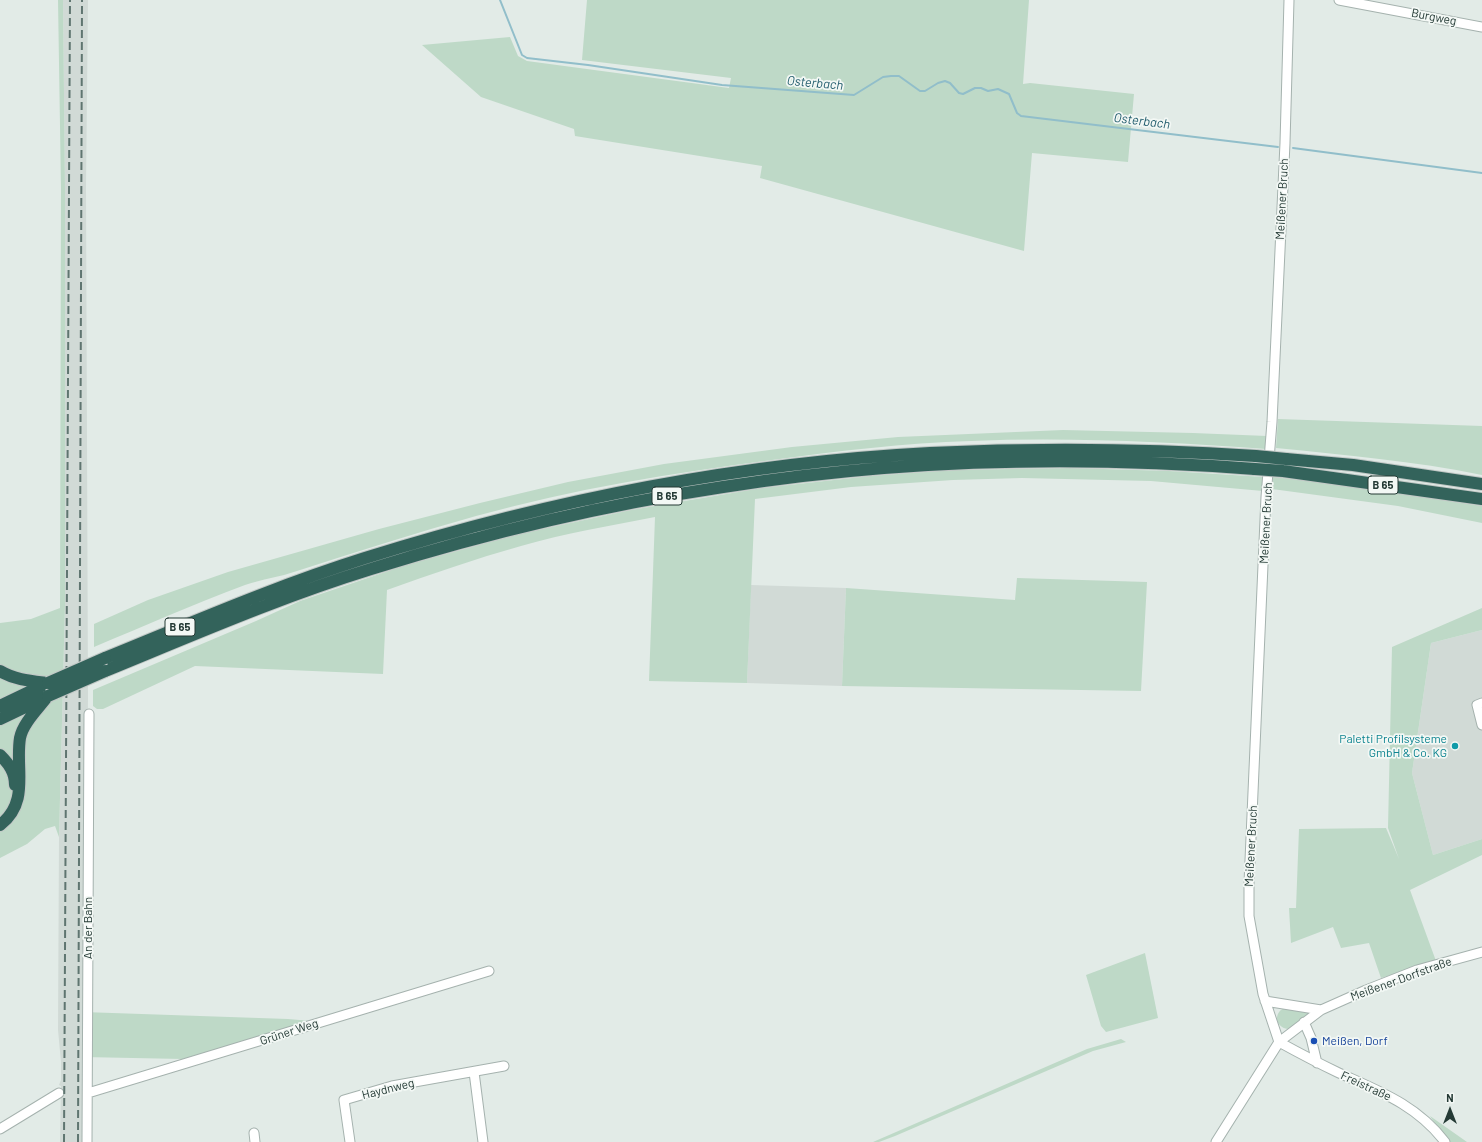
<!DOCTYPE html>
<html>
<head>
<meta charset="utf-8">
<style>
	body { margin:0 }
	#map { position:relative; width:1482px; height:1142px; overflow:hidden; background:#e2ebe7; font-family:Barlow,sans-serif }
	canvas { display:block }
	.north { position:absolute; left:1430px; top:1090px; width:40px; height:40px; -webkit-text-stroke:3px #f3f8f5; paint-order:stroke; rotate:0deg; font-size:11px; font-weight:700; line-height:16px; text-align:center; color:#243a35 }
	.north::after { content:''; display:block; margin:auto; width:14px; height:18px; background:#243a35; clip-path:polygon(50% 0,100% 100%,50% 72%,0 100%) }
</style>
</head>
<body>
<div id="map">
<canvas width="1482" height="1142"></canvas>
<div class="north">N</div>
</div>
<script>
const context = document.querySelector('canvas').getContext('2d');
context.lineJoin = 'round';
function paint(path, color) {
  context.fillStyle = color;
  context.fill(path, 'evenodd');
}
function trace(path, color, width, dash) {
  context.strokeStyle = color;
  context.lineWidth = width;
  context.lineCap = dash ? 'butt' : 'round';
  context.setLineDash(dash || []);
  context.stroke(path);
}
function drawText(font, color, halo, rows, align = 'center') {
  context.font = font + ' Barlow,sans-serif';
  context.lineWidth = 3.5;
  context.setLineDash([]);
  context.textBaseline = 'middle';
  context.strokeStyle = halo;
  context.fillStyle = color;
  for (const [text, x, y, turn = 0] of rows) {
    context.save();
    context.translate(x, y);
    context.rotate((+turn || 0) * Math.PI / 180);
    context.textAlign = isNaN(turn) ? turn : align;
    if (halo) context.strokeText(text, 0, 0);
    context.fillText(text, 0, 0);
    context.restore();
  }
}
const built = new Path2D(`
	M63 0H88L86 187 88 697 85 984 83 989 84 1048 82 1142H60L61 1086 59 1085 61 1080V1062L58 1030 59 837 65 605V189Z
	M751 585 846 588 842 686 747 683Z
	M1482 630V839L1433 855 1412 773 1431 643Z`);
const green = new Path2D(`
	M58 0H63L65 189V605L59 837 55 826 45 829 27 844 0 858V623L31 619 60 608 61 189Z
	M587 0H1029L1023 84 1030 83 1134 94 1128 162 1032 153 1024 251 760 178 762 166 575 136 574 129 481 97 422 45 510 37 518 56 527 61 729 88 731 78 582 60Z
	M1278 419 1482 426V475C1414 461 1345 455 1276 448Z
	M1063 430 1193 433 1267 436 1266 449C1168 442 1069 437 971 441 904 443 838 451 772 460 673 473 573 489 476 516 416 533 356 552 297 571 280 577 262 579 245 585 194 604 144 626 94 647V624L148 600 228 572 379 529 480 503 568 482 664 464 792 447 898 437Z
	M1070 468 1169 471 1264 477 1263 491 1151 481 1022 478 953 480 851 487 755 499 747 683 649 681 655 517C610 526 565 533 521 546 475 559 431 574 387 590L383 674 195 666 103 709H97L93 706V690L256 621 300 601 406 565 519 534 631 510 762 488 870 476 953 470Z
	M1273 477 1339 484 1482 506V523L1398 506 1272 489Z
	M1017 578 1147 582 1141 691 842 686 846 588 1015 600Z
	M1482 608V630L1431 643 1412 773 1433 855 1482 839V855L1410 890 1436 961 1381 978 1369 943 1341 948 1333 927 1291 943 1289 908H1296L1299 829 1386 828 1399 859 1388 828 1392 647Z
	M1145 953 1158 1018 1106 1032 1101 1026 1086 975Z
	M1287 1007 1309 1012 1308 1015 1288 1029C1274 1027 1273 1011 1287 1007Z
	M83 1012 288 1019 311 1021 183 1059 83 1057Z
	M1121 1039 1126 1042 1093 1051 895 1136 879 1142H873L1087 1049Z
	M1430 1116 1467 1142H1447Z`);
const stream = new Path2D(`
	M500 0 522 55 527 58 588 65 722 85 854 95 883 77 891 76H899L920 91H925L938 83 945 81 950 83 959 93 963 94 975 88H981L988 91 998 89 1009 94 1017 113 1021 116 1278 147
	M1293 148 1482 173`);
const minor = new Path2D(`
	M1339 0 1482 27
	M1482 703 1477 705 1482 725
	M1265 1001 1321 1010
	M1304 1022 1311 1038 1317 1063
	M1279 1042 1263 994 1249 916V883L1266 497 1272 422 1285 143 1289 0
	M1279 1042C1299 1053 1318 1063 1339 1073 1379 1091 1417 1105 1445 1142
	M474 1072 483 1142
	M88 1093 489 971
	M0 1129 59 1093
	M254 1133 255 1142
	M87 1142 89 714
	M350 1142 344 1100 392 1086 504 1066
	M1216 1142 1279 1042 1321 1010 1366 990 1417 970 1482 952`);
const highway = new Path2D(`
	M1286 459 1353 465 1482 484
	M1283 471 1482 499
	M105 658C191 623 276 586 365 558 547 501 738 463 930 453 1038 448 1147 449 1256 456
	M0 671C15 680 31 681 48 683
	M105 671C193 635 280 597 371 569 486 533 603 505 723 487 899 459 1077 455 1255 469
	M0 706 48 683
	M0 719 44 698
	M0 755C9 764 15 772 15 785
	M0 825C30 802 15 769 20 738 23 723 38 709 47 697`);
const rail = new Path2D(`
	M64 1142 70 0
	M78 1142 82 0`);
const highwayBridge = new Path2D(`
	M1256 456 1286 459
	M1255 469 1283 471
	M48 683 105 658
	M48 696 105 671`);
const markers = [
	[1455,746,4,"#0f9aa8"],
	[1314,1041,4,"#1a4fb4"]
];
const shields = [
	[1383,485,30],
	[667,496,30],
	[180,627,30]
];
const shieldNames = [
	["B 65",1383,485],
	["B 65",667,496],
	["B 65",180,627]
];
const streetNames = [
	["Burgweg",1434,17,11],
	["Meißener Bruch",1282,199,-87],
	["Meißener Bruch",1266,523,-87],
	["Meißener Bruch",1251,846,-87],
	["An der Bahn",88,928,-90],
	["Meißener Dorfstraße",1401,979,-20],
	["Grüner Weg",289,1032,-18],
	["Freistraße",1366,1086,25],
	["Haydnweg",388,1089,-14]
];
const cultureNames = [
	["Paletti Profilsysteme",1447,739],
	["GmbH & Co. KG",1447,753]
];
const transitNames = [
	["Meißen, Dorf",1322,1041]
];
const waterNames = [
	["Osterbach",815,83,5],
	["Osterbach",1142,121,7]
];
paint(built, '#d1dad6');
paint(green, '#bed9c7');
trace(stream, '#91beca', 2);
trace(minor, '#a5b2ae', 11);
trace(highway, '#c2c8c6', 14);
trace(minor, '#fff', 9);
trace(highway, '#33635b', 12);
trace(rail, '#5f7570', 2, [8, 4]);
trace(highwayBridge, '#c2c8c6', 14, []);
trace(highwayBridge, '#33635b', 12);
for (const [x, y, r, color] of markers) {
  const dot = new Path2D();
  dot.arc(x, y, r, 0, 2 * Math.PI);
  context.fillStyle = color;
  context.fill(dot);
  trace(dot, '#f3f8f5', 1.5);
}
for (const [x, y, w] of shields) {
  const box = new Path2D();
  box.roundRect(x - w / 2, y - 9, w, 18, 3);
  context.fillStyle = '#f3f8f5';
  context.fill(box);
  trace(box, '#243a35', 1);
}
drawText('bold 11px', '#243a35', null, shieldNames);
drawText('12px', '#243a35', '#f3f8f5', streetNames);
drawText('12px', '#0d838f', '#f3f8f5', cultureNames, 'right');
drawText('12px', '#164399', '#f3f8f5', transitNames, 'left');
drawText('italic 13px', '#255f6f', '#f3f8f5', waterNames);
</script>
</body>
</html>
